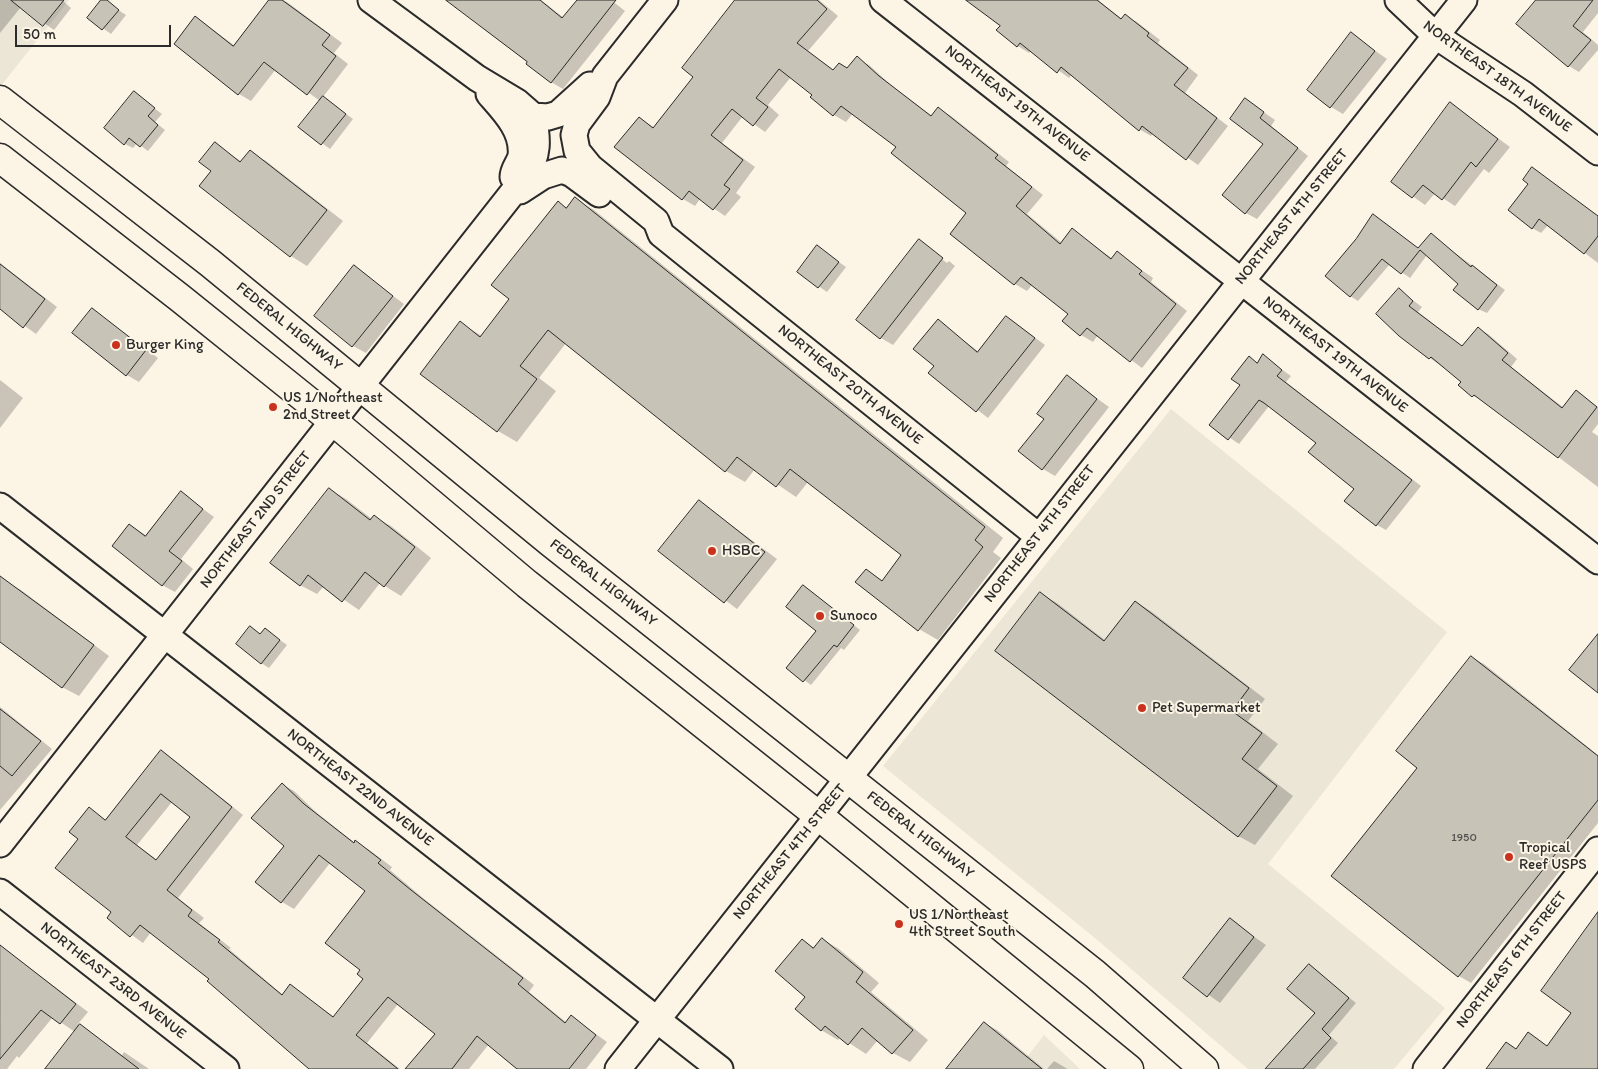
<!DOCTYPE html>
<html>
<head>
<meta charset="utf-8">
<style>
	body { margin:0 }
	#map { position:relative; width:1598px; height:1069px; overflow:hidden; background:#fcf5e5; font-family:Itim,sans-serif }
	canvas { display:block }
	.scale { position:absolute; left:15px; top:25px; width:156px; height:22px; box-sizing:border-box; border:2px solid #2b2b2b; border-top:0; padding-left:6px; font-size:15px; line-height:18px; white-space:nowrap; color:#2b2b2b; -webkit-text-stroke:4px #fcf5e5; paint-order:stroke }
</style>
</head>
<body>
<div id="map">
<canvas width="1598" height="1069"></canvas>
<div class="scale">50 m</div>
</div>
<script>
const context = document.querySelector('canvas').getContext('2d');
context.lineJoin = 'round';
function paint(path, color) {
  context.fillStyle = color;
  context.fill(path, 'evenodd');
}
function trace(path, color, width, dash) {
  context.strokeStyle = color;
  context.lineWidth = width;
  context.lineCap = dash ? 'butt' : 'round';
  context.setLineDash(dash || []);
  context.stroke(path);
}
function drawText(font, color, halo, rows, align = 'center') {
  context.font = font + ' Itim,sans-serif';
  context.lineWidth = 4;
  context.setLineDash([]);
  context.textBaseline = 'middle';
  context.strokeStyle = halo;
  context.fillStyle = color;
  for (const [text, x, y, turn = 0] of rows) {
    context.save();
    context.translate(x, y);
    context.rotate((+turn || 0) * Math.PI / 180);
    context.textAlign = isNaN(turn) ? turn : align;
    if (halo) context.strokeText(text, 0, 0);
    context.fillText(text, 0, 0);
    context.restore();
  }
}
const built = new Path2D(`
	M0 0H69L0 87Z
	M1171 409 1447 632 1268 864 1445 1008 1394 1069H1248L1095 938 883 766Z
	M1044 1035 1080 1069H1018Z`);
const shadow = new Path2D(`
	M0 0H62L71 8 54 30 21 7 0 33Z
	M103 0 126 15 111 34 89 18Z
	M271 0H283L287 2 342 43 334 53 348 64 323 97 353 119 330 149 300 127 320 101 276 69 251 101 239 94 269 57 267 56 238 93 196 17 235 46Z
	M449 0H541L564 18 578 0H611L625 11 563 89 551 82 529 62Z
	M737 0H819L838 16 808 51 834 71 848 69 857 58 869 65 891 85 932 116 939 109 951 116 1009 162 1006 166 1043 195 1027 214 1062 243 1072 230 1113 259 1118 253 1153 278 1151 282 1187 311 1142 368 1098 335 1093 342 1081 335 1064 321 1070 314 1032 285 1027 291 1015 284 968 212 898 147 853 113 846 122 834 115 814 95 791 77 768 105 779 115 765 132 743 116 722 143 755 167 736 193 741 197 725 216 700 199 695 206 683 199 616 147 639 118 655 128 695 77Z
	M969 0H1098L1122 19 1125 16 1137 22 1160 40 1158 43 1198 75 1185 93 1228 126 1198 165 1153 133 1151 136 1139 129 1072 74 1069 78 1031 50 1029 53 1018 46 1001 26Z
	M1540 0H1598V13L1583 32 1598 45V50L1579 72 1569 66Z
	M1351 34 1387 59 1343 114 1331 107Z
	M134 93 162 114 155 122 165 130 148 151 137 143 133 148 125 144Z
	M1246 100 1275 120 1271 126 1308 156 1257 219 1246 213 1265 144Z
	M1451 104 1510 147 1489 173 1484 169 1455 206 1435 193 1425 205 1393 182Z
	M215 144 242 162 250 152 266 161 343 221 307 266 291 256 200 186 212 171Z
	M1533 169 1598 216V263L1548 225 1541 233 1532 228 1530 184Z
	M575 199 594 210 1003 538 993 552 1001 558 938 640 919 629 866 570 883 581 903 555 808 482 796 497 755 469 745 482 726 471 566 343 539 378 556 391 517 442 498 431 422 373 460 323 482 336 511 299 558 203 568 208Z
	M1374 215 1419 249 1431 235 1505 290 1487 313 1478 309 1460 283 1427 255 1410 278 1390 264 1358 301 1350 296 1357 240Z
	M919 241 947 263 949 261 955 266 893 345 881 338Z
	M817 247 846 267 827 292 798 272Z
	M0 263 57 307 36 334 0 308Z
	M354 267 404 304 366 353 353 346Z
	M1399 290 1422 307 1418 312 1463 347 1478 329 1488 334 1517 359 1511 367 1564 408 1576 392 1598 407V424L1592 432 1598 436V487L1483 400 1473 396 1463 382 1430 358Z
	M92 309 158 358 139 382 127 375Z
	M1007 317 1045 345 988 418 930 373 936 366 938 321 979 352Z
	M1263 356 1291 376 1286 382 1421 486 1386 530 1377 525 1356 488 1318 442 1269 406 1239 444 1210 424 1241 385 1249 358 1258 363Z
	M1067 377 1109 407 1055 476 1043 469 1046 419Z
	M0 380 23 398 0 428Z
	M329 489 346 499 372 519 374 517 391 526 431 558 401 596 380 583 359 610 324 586 317 594 300 585Z
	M181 493 214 517 181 559 193 569 175 592 162 585 130 525 147 536Z
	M699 501 777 559 737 609 660 551Z
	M4 581 21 590 109 656 79 696 62 687 0 640V587Z
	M810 591 860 630 844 650 841 648 811 685 788 668 818 631Z
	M1041 594 1057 603 1106 641 1136 602 1152 612 1265 699 1248 721 1278 744 1258 769 1293 796 1255 845 1238 836Z
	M250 627 262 635 266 630 287 645 269 668 261 663Z
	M1471 657 1484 664 1598 755V823L1471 983 1459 976 1419 767Z
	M0 707 52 749 0 810Z
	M161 752 173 759 243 815 178 898 204 918 199 923 231 948 229 949 283 995 290 986 334 1017 364 978 362 970 367 890 330 863 294 909 282 902 285 846 282 784 294 791 317 813 355 843 368 849 392 867 390 870 423 898 534 985 529 992 567 1023 572 1017 607 1042 586 1069H519L489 1044 469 1069H406L437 1034 398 1004 367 1043 400 1069H310L301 1059 259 1026 260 1025 211 978 151 932 143 943 108 918 113 912 79 839 89 809 106 820ZM172 802 191 817 157 860 137 845Z
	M1230 920 1266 945 1220 1003 1185 978Z
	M822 939 839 949 879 983 871 992 928 1040 910 1062 893 1053 878 1040 866 1054 840 1037 838 1040 821 1030 807 997 803 941 815 948Z
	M0 945 88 1012 78 1024 122 1055 124 1052 149 1069H46L75 1032 53 1017 19 1058 17 1056 7 1069H0Z
	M1309 966 1356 1003 1329 1035 1338 1043 1315 1069H1271L1317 1013Z
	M984 1023 997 1030 1044 1069H947Z
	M1054 1061 1066 1068 1068 1069H1047Z`);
const building = new Path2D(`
	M11 0H64L43 26Z
	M101 0H107L119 10 102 30 87 18Z
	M269 0H282L330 35 322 45 336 56 307 95 264 62 238 95 174 44 195 16 233 46Z
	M446 0H540L562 18 577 0H616L551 83 526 64 527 62Z
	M735 0H817L827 9 797 43 833 70 839 63 847 68 857 56 879 76 931 116 938 107 998 155 995 158 1032 187 1016 206 1060 244 1072 228 1111 259 1117 251 1142 271 1139 274 1176 304 1130 362 1087 328 1080 336 1062 321 1068 314 1021 277 1014 285 950 234 966 213 891 153 896 147 841 106 833 116 810 97 812 95 779 69 756 98 768 107 753 126 732 109 711 135 743 160 724 185 730 189 713 210 689 191 682 200 614 147 639 117 653 128 693 77 682 68Z
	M966 0H1097L1121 19 1125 14 1149 33 1147 36 1188 68 1174 85 1217 118 1186 160 1142 126 1139 131 1061 67 1057 73 1020 43 1017 47 996 30 1000 26Z
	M1536 0H1593L1573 26 1591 40 1568 67 1516 24Z
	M1351 32 1375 51 1330 108 1307 90Z
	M134 91 155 108 148 116 158 125 140 147 129 138 124 145 104 128Z
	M323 96 346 114 321 145 298 127Z
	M1245 98 1264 112 1260 118 1298 148 1245 214 1222 195 1263 144 1230 119Z
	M1450 102 1498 139 1476 167 1471 162 1442 200 1423 185 1412 198 1391 182Z
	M215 142 240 162 250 150 327 210 290 257 199 186 211 171 199 162Z
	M1532 167 1598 216V236L1584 254 1539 219 1532 229 1508 210 1528 184 1523 180Z
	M575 197 985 527 975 540 983 547 918 631 855 582 866 569 882 581 901 555 790 469 776 487 737 457 725 472 548 330 520 366 537 379 497 432 420 374 460 321 480 337 509 299 491 285 558 201 566 208Z
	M1373 214 1418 248 1431 233 1471 267 1472 265 1497 285 1478 310 1453 290 1458 284 1420 250 1401 274 1382 259 1350 297 1325 276 1356 239Z
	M919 239 943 258 880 339 856 320Z
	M817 245 839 262 818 288 797 272Z
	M0 264 45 299 23 328 0 309Z
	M354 265 393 296 352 347 314 316Z
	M1399 288 1413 301 1409 306 1462 346 1478 327 1508 353 1502 360 1562 408 1576 390 1597 407 1558 458 1474 395 1472 397 1458 385 1461 382 1431 357 1429 359 1399 336 1376 314Z
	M92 308 146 350 126 376 72 333Z
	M1006 316 1035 338 976 412 928 373 934 366 913 349 938 319 977 352Z
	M1263 354 1282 370 1277 376 1412 480 1376 526 1344 501 1354 489 1308 452 1316 443 1264 403 1259 400 1228 440 1209 425 1240 385 1231 379 1249 356 1257 363Z
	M1067 375 1097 399 1042 470 1018 451 1044 419 1037 414Z
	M329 488 370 520 374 515 415 547 384 587 365 572 342 602 308 575 300 586 270 563Z
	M181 491 203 509 169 551 182 561 162 586 112 546 129 524 145 536Z
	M699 500 765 552 724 603 658 551Z
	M0 576 94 645 62 688 0 642Z
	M803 585 854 625 837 647 834 645 803 682 786 668 816 631 786 607Z
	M1040 592 1104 641 1135 601 1249 688 1232 711 1262 733 1242 759 1277 786 1238 837 995 651Z
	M250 626 260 634 265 628 280 640 261 664 236 644Z
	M1598 634V693L1569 670Z
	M1471 656 1598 756V800L1458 977 1331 876 1417 768 1396 751Z
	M0 709 41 741 12 776 0 766Z
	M161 750 232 807 167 890 192 910 188 916 220 940 218 942 282 995 290 984 333 1017 363 979 357 974 360 970 325 943 365 891 319 855 281 903 255 882 284 846 251 818 282 783 304 804 354 843 355 840 381 860 378 863 411 890 523 978 518 984 565 1023 571 1015 596 1035 569 1069H517L477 1036 452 1069H405L435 1034 388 997 356 1035 398 1069H309L207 981 209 979 140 925 130 937 107 918 111 912 55 868 78 839 69 832 89 807 105 820ZM161 794 190 817 156 860 126 837Z
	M1598 912V1069H1486L1506 1042 1516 1049 1528 1032 1547 1046 1571 1013 1541 991Z
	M1230 918 1254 937 1207 997 1183 978Z
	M822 938 863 972 856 982 913 1030 892 1054 862 1028 848 1045 825 1026 821 1031 795 1009 805 997 775 971 802 939 813 948Z
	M0 945 76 1004 60 1024 41 1010 0 1059Z
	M1309 964 1349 998 1322 1029 1331 1038 1303 1069H1265L1315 1013 1287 989Z
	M984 1022 1042 1069H946Z
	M80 1024 139 1069H45Z`);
const street = new Path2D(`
	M371 0 477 78 517 102 533 116 548 117 558 114 590 85
	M665 0 605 76 597 97 577 124 574 135 577 151 590 167 656 221 661 234 697 263 1038 536
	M883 0 1598 561
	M1398 0 1436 36 1523 94 1598 152
	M489 94C504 111 524 131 521 156 519 164 513 169 513 177
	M520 191 543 176 562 170 572 174 599 194
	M0 506 720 1069
	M0 844 525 177C539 156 538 139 533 116
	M0 892 226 1069
	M618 1069 1464 0
	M1426 1069 1598 850`);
const primary = new Path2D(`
	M0 100 210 263 550 542 1095 974 1204 1069
	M0 158 180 298 333 421 527 584 819 816 1129 1069`);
const markers = [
	[116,345,5,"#c8321e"],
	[273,407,5,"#c8321e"],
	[712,551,5,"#c8321e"],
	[820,616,5,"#c8321e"],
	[1142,708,5,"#c8321e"],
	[1509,857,5,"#c8321e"],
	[899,924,5,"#c8321e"]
];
const numberNames = [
	["1950",1464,838]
];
const streetNames = [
	["NORTHEAST 18TH AVENUE",1497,77,36],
	["NORTHEAST 19TH AVENUE",1017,104,38],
	["NORTHEAST 4TH STREET",1292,217,-51],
	["FEDERAL HIGHWAY",289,327,39],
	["NORTHEAST 19TH AVENUE",1335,355,38],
	["NORTHEAST 20TH AVENUE",850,385,39],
	["NORTHEAST 2ND STREET",256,520,-52],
	["NORTHEAST 4TH STREET",1040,534,-52],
	["FEDERAL HIGHWAY",603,583,38],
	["NORTHEAST 22ND AVENUE",360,788,38],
	["FEDERAL HIGHWAY",920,835,38],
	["NORTHEAST 4TH STREET",790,852,-51],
	["NORTHEAST 6TH STREET",1512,960,-52],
	["NORTHEAST 23RD AVENUE",113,981,38]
];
const poiNames = [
	["Burger King",126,345],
	["US 1/Northeast",283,398],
	["2nd Street",283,415],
	["HSBC",722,551],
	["Sunoco",830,616],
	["Pet Supermarket",1152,708],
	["Tropical",1519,848],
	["Reef USPS",1519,865],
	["US 1/Northeast",909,915],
	["4th Street South",909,932]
];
paint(built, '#ece6d7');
paint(shadow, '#0003');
paint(building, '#c8c3b7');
trace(building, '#2b2b2b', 1);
trace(street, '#2b2b2b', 29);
trace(primary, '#2b2b2b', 31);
trace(street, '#fcf5e5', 25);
trace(primary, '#fcf5e5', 28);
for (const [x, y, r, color] of markers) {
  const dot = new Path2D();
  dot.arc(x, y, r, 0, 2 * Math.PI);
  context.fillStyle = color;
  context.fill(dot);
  trace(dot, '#fcf5e5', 2);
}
drawText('12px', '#52514e', null, numberNames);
drawText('15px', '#2b2b2b', '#fcf5e5', streetNames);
drawText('15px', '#2b2b2b', '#fcf5e5', poiNames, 'left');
</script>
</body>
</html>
